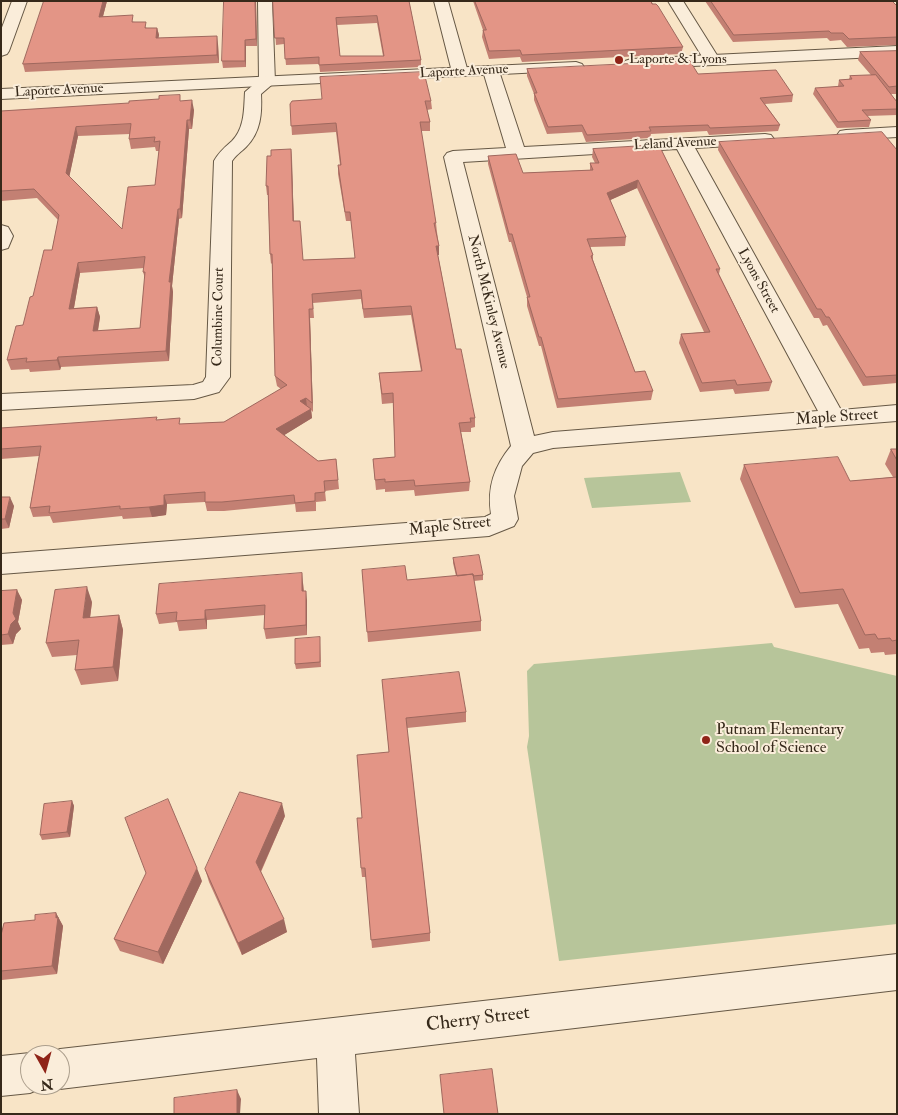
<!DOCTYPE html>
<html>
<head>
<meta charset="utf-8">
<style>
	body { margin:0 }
	#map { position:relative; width:898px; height:1115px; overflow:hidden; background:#f8e4c6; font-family:"IM FELL Double Pica",serif }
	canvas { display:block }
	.frame { position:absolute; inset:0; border:2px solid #36291a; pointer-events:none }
	.north { position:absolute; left:20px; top:1045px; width:50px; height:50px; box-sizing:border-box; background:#faedda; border:1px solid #ac9f8d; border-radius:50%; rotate:173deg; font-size:14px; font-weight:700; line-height:20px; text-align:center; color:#36291a }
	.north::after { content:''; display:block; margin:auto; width:18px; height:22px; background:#8f2418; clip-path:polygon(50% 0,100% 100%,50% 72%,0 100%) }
</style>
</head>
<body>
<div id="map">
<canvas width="898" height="1115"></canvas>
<div class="frame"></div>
<div class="north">N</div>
</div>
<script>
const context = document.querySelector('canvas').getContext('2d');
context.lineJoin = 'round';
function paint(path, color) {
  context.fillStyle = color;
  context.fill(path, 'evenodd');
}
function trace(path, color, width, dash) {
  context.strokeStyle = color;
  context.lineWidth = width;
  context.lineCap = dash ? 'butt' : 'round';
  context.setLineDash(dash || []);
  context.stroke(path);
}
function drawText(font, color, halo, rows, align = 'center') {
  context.font = font + ' "IM FELL Double Pica",serif';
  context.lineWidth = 4;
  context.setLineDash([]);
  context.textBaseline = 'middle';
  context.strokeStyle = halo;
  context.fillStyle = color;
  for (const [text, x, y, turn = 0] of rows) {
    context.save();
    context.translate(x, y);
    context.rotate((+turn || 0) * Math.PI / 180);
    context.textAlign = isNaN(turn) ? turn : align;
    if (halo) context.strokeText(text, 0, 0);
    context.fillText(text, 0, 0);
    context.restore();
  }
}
const green = new Path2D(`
	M680 472 691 502 592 508 584 478Z
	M772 643 774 647 897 676V924L559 961 527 747 529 736 527 671 534 664Z`);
const minor = new Path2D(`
	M12 1H27L9 51 7 54 1 56V30Z
	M258 1H272L275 82 261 94C262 113 261 132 246 147 241 152 236 155 232 161L230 377 219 392 194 399 1 410V394L193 385 203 382 206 377 214 161C219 152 225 147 232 141 245 128 244 108 245 92L259 80Z
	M434 1H448L468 72 466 75H454L452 72Z
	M668 1H683L720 60 718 63H706Z
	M491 66 497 68 499 71 524 147 765 134 771 135 774 139 771 143 765 144 695 148 841 410 897 405V421L553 448 533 453 522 466 514 496 518 519 514 526 489 536 1 574V554L485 517 491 514C487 487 494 467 511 446L444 157 447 153 453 151 506 148 483 71 485 68ZM677 149 818 411 553 432 534 436 463 162Z
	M897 127V137L846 140 840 139 837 135 840 131 846 130Z
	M1 225 8 227 13 236 8 248 1 250Z
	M897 954V990L355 1054 359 1114H319L317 1058 60 1089 51 1085H60V1055H47L60 1049Z
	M30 1053 34 1055H30V1085H45L44 1087 30 1093 1 1096V1056Z`);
const tertiary = new Path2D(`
	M897 46V56L631 69 625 67 623 64 625 61 631 59Z
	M576 62 582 64 584 67 582 70 1 99V89Z`);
const wall = new Path2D(`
	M44 1H107L103 16 135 22 147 28H157L159 35 158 38 218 44 219 63 25 72 23 64Z
	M256 1 257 46H246V67L223 68 222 61Z
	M273 1H409L421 60V67L320 72 319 64 286 65 284 44 276 45ZM377 23 383 56H340L337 25Z
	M473 1H651L683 47 681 54 522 62 520 57 489 59 482 37 483 30Z
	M705 1H892L897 6V45L847 47 841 40 830 41 827 38 733 42Z
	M897 51V94H891L897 102V115L867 116 871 120 869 127 837 128 813 94 815 88 838 87V86L839 80 849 79 850 76 871 75 858 60 860 52Z
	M527 69 698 74 793 95 792 102 765 104 780 125 778 131 709 135 707 131 651 134 650 138 586 142 582 132 547 134 534 100V94L527 76Z
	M181 101 194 110 192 129H189L182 218 179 219 172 286 173 292 169 361 61 367 60 370 30 372 29 369 11 370 7 360 23 325 33 296 52 250 58 220 37 198 1 201V111ZM130 134 129 139 131 149 155 147 156 151H159L155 185 122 229 69 177 78 136ZM144 268 143 272 145 278 140 328 98 331 100 317 97 307 74 308 80 273Z
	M431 101 432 109 427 110 430 122V131H421L436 223 437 232 439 246V255H438L456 349 475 418V427L471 428V432H461L470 482 469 491 415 496 414 490 385 492V489L376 490 373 459 395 457 393 403 382 404 379 373 421 371 411 315 364 318 361 299 313 303 314 318H310L313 412 311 410 312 418 284 435 318 461 336 459 339 489 325 491 326 501 316 502V511L296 512 295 504 224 511H207L205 502 167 504 166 515 152 517 123 519 122 516 53 523 50 516 33 517 30 508 39 456 1 459V428L157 420 181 424 224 422 281 389 277 386 275 376 272 263 271 264 270 254 268 195H267L266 186 271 156 291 149 294 221 303 260 355 258 351 221H346L338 174V165H340L336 132 292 135 290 104Z
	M719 142 897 150V383L863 386 827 325 823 326 819 318H814L718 150Z
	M659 145 720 269 719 274 772 382 769 391 735 394 733 389 700 392 679 343 681 334 704 332 637 188 610 200 626 237 625 246 590 247 593 255V260L635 372 653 391 651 400 557 408 541 346H539L527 306V297L511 242H509L488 164V156L523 173 590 170V163H595L592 157 593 149Z
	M891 449H897V654L885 655 884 652 871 653 869 648 859 649 838 604 795 608 740 479 744 465 850 481 893 477 885 464Z
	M1 497 14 506 9 528 1 529Z
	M453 558 483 575V580L474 581 481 621V631L368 642 362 570 407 580 456 576 453 563Z
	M303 583 304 591 307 601V635L266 639 264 629 265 615 207 620V629L179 631 177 622 159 624 156 614Z
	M17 590 22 600 18 622 21 629 16 634 13 644 1 645V591Z
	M92 602 90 618 119 615 123 630 118 681 81 685 75 670 77 655 52 657 46 643Z
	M320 642 321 667 296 669 295 664Z
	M382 680 466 712V722L407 728 430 933V941L372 948 366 877H362L361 868 362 818 389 752Z
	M72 801 74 806 70 837 42 840 40 835Z
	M285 816 261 872 287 932 242 955 209 882 205 869Z
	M202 881 163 964 120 951 114 939Z
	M56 913 63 926 57 974 2 980 1 983V935L35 920Z`);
const shadedWall = new Path2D(`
	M103 1H107L101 24 99 17Z
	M255 1H256L257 46 256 39Z
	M157 28 159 35 157 46 156 38Z
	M217 36 218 44 219 63 217 55Z
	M245 40 246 46V67L245 61Z
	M192 100 194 110 192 129 190 120Z
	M187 120 189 129 182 218 180 209Z
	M76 127 78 136 68 183 66 173Z
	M291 149 292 158 294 230 293 221Z
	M638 180 637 188 606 202 607 193Z
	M178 209 179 219 172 286 173 292 169 361 166 351 169 282Z
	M436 246H439V255H436Z
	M78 263 80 273 72 319 69 309Z
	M97 307 100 317 96 341 93 331Z
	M309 309 310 318 313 412 312 403Z
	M58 357 61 367 60 370 57 360Z
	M306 398 307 407 300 401Z
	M311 409 312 418 278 439 276 429Z
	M164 495 167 504 166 515 152 517 149 507Z
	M10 497 14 506 9 528 5 519Z
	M302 573 303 583 304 601 302 591Z
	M87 587 92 602 88 633 83 618Z
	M17 590 22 600 18 622 21 629 16 634 13 644 8 634 13 613Z
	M306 591 307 601V635L306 625Z
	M205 610 207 620V629L205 619Z
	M119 615 123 630 118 681 113 667Z
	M72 801 74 806 70 837 67 832Z
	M282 803 285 816 259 875 256 862Z
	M197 868 202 881 163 964 158 952Z
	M56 913 63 926 57 974 52 966Z
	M284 919 287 932 242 955 238 943Z
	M237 1090 241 1099 240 1114H237Z`);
const building = new Path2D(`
	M44 1H103L99 17 133 15 132 22H146L145 28H157L156 38 217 36V55L23 64Z
	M224 1H255L256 39 245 40V61H222Z
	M273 1H409L421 60 319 65V57L285 59 284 38H275ZM377 16 384 56H340L336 18Z
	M475 1H651L652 4H656L658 6 683 47 522 55 520 50 489 51 483 30H486Z
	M711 1H892L897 6V37L849 39 843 33H831L829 31 734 35Z
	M897 51V86L889 87 860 52Z
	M690 61 698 74 776 70 793 95 760 98 780 125 710 128 708 125 649 127 651 131 587 135 582 125 548 127 534 93H537L527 69Z
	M424 72 431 101H425L430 122H420L436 223H434L439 246H436L456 349H461L475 418H470L471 422 459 423 470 482 415 486 414 480 385 482V479L375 480 373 459 395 457 393 393 382 394 379 373 422 371 411 306 363 309 361 290 312 294 313 309H309L312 403 306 398 300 401 311 409 276 429 318 461 336 459 338 480 324 481 325 492 315 493V501L295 503 294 495 222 502H205V492L164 495V505L149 507 120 509V506L49 513 50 506 30 508 41 446 1 449V428L157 417 156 420 180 418 179 424 224 422 287 385 275 376 272 254H270L268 186H266L267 156H271V150L291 149 293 221H300L303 260 355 258 350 212H345L338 165H341L336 123 291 126 290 104 292 101 322 99 320 77Z
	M876 75 897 102V109L862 110 871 120 838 122 815 88 844 86 839 80 852 79 850 76Z
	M180 95V101L192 100 190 120H187L180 209H178L169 282H171L166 351 58 357 57 360 26 362 27 358 7 360 16 326 23 325 30 297 33 296 44 250H52L59 215 34 189 1 191V111L129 103V101L159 99V96ZM131 124 129 139 155 137 154 142 160 141 155 185 128 187 122 229 66 173 76 127ZM145 257 143 272H145L140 328 93 331 97 307 69 309 78 263Z
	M882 132 897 150V375L866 377 829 317H826L821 309H817L719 142Z
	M659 145 720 269H716L772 382 737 385 735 380 702 383 681 334 710 332 638 180 607 193 626 237 587 239 593 255 591 256 635 372 645 371 653 391 558 399 541 337H539L527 297H530L512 234H509L488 156 516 154 523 173 593 170 590 163H599L593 149Z
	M891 449H897V460Z
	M838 457 850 481 897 477V640L892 641 890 638 878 639 875 634 865 635 843 589 800 593 744 465Z
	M1 497H10L5 519H1Z
	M479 555 483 575 473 576V574L457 576 453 558Z
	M405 566 407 580 473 574 481 621 367 632 362 570Z
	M302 573V591H306V625L264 629 265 605 205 610V619L176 621 177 612 156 614 159 584Z
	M87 587 83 618 119 615 113 667 75 670 79 640 46 643 55 590Z
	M17 590 13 613 16 619 11 624 8 634 1 635V591Z
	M320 637V662L295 664V639Z
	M459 672 466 712 406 718 430 933 371 940 365 868H361L357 818H362L357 755 389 752 382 680Z
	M240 792 282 803 256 862 284 919 238 943 205 869Z
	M168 799 197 868 158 952 114 939 146 873 125 818Z
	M72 801 67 832 40 835 44 804Z
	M56 913V918L58 917 52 966 1 971V935L4 923 35 920V915Z
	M492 1069 498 1114H444L440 1075Z
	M237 1090V1114H174V1098Z`);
const markers = [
	[619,60,5,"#8f2418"],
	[706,740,5,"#8f2418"]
];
const farPoinames = [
	["Laporte & Lyons",629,60]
];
const farStreetnames = [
	["Laporte Avenue",464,72,-3],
	["Laporte Avenue",59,91,-3],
	["Leland Avenue",675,144,-3],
	["Lyons Street",758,281,61],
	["North McKinley Avenue",488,302,76],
	["Columbine Court",219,317,-89]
];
const streetNames = [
	["Maple Street",837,418,-4],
	["Maple Street",450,527,-6]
];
const poiNames = [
	["Putnam Elementary",716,731],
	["School of Science",716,749]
];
const nearStreetnames = [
	["Cherry Street",478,1020,-7]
];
paint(green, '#b7c59a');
trace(minor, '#665845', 2);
trace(tertiary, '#665845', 2);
paint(minor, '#faedda');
paint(tertiary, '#faedda');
paint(wall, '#c38073');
paint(shadedWall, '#9f685e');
paint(building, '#e39586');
trace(building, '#9f685e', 1);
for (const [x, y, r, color] of markers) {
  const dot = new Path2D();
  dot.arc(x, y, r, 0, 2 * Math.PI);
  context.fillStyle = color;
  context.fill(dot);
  trace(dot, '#faedda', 2);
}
drawText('14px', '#36291a', '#faedda', farPoinames, 'left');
drawText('14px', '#36291a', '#faedda', farStreetnames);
drawText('16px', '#36291a', '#faedda', streetNames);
drawText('16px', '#36291a', '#faedda', poiNames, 'left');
drawText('19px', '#36291a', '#faedda', nearStreetnames);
</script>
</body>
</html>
